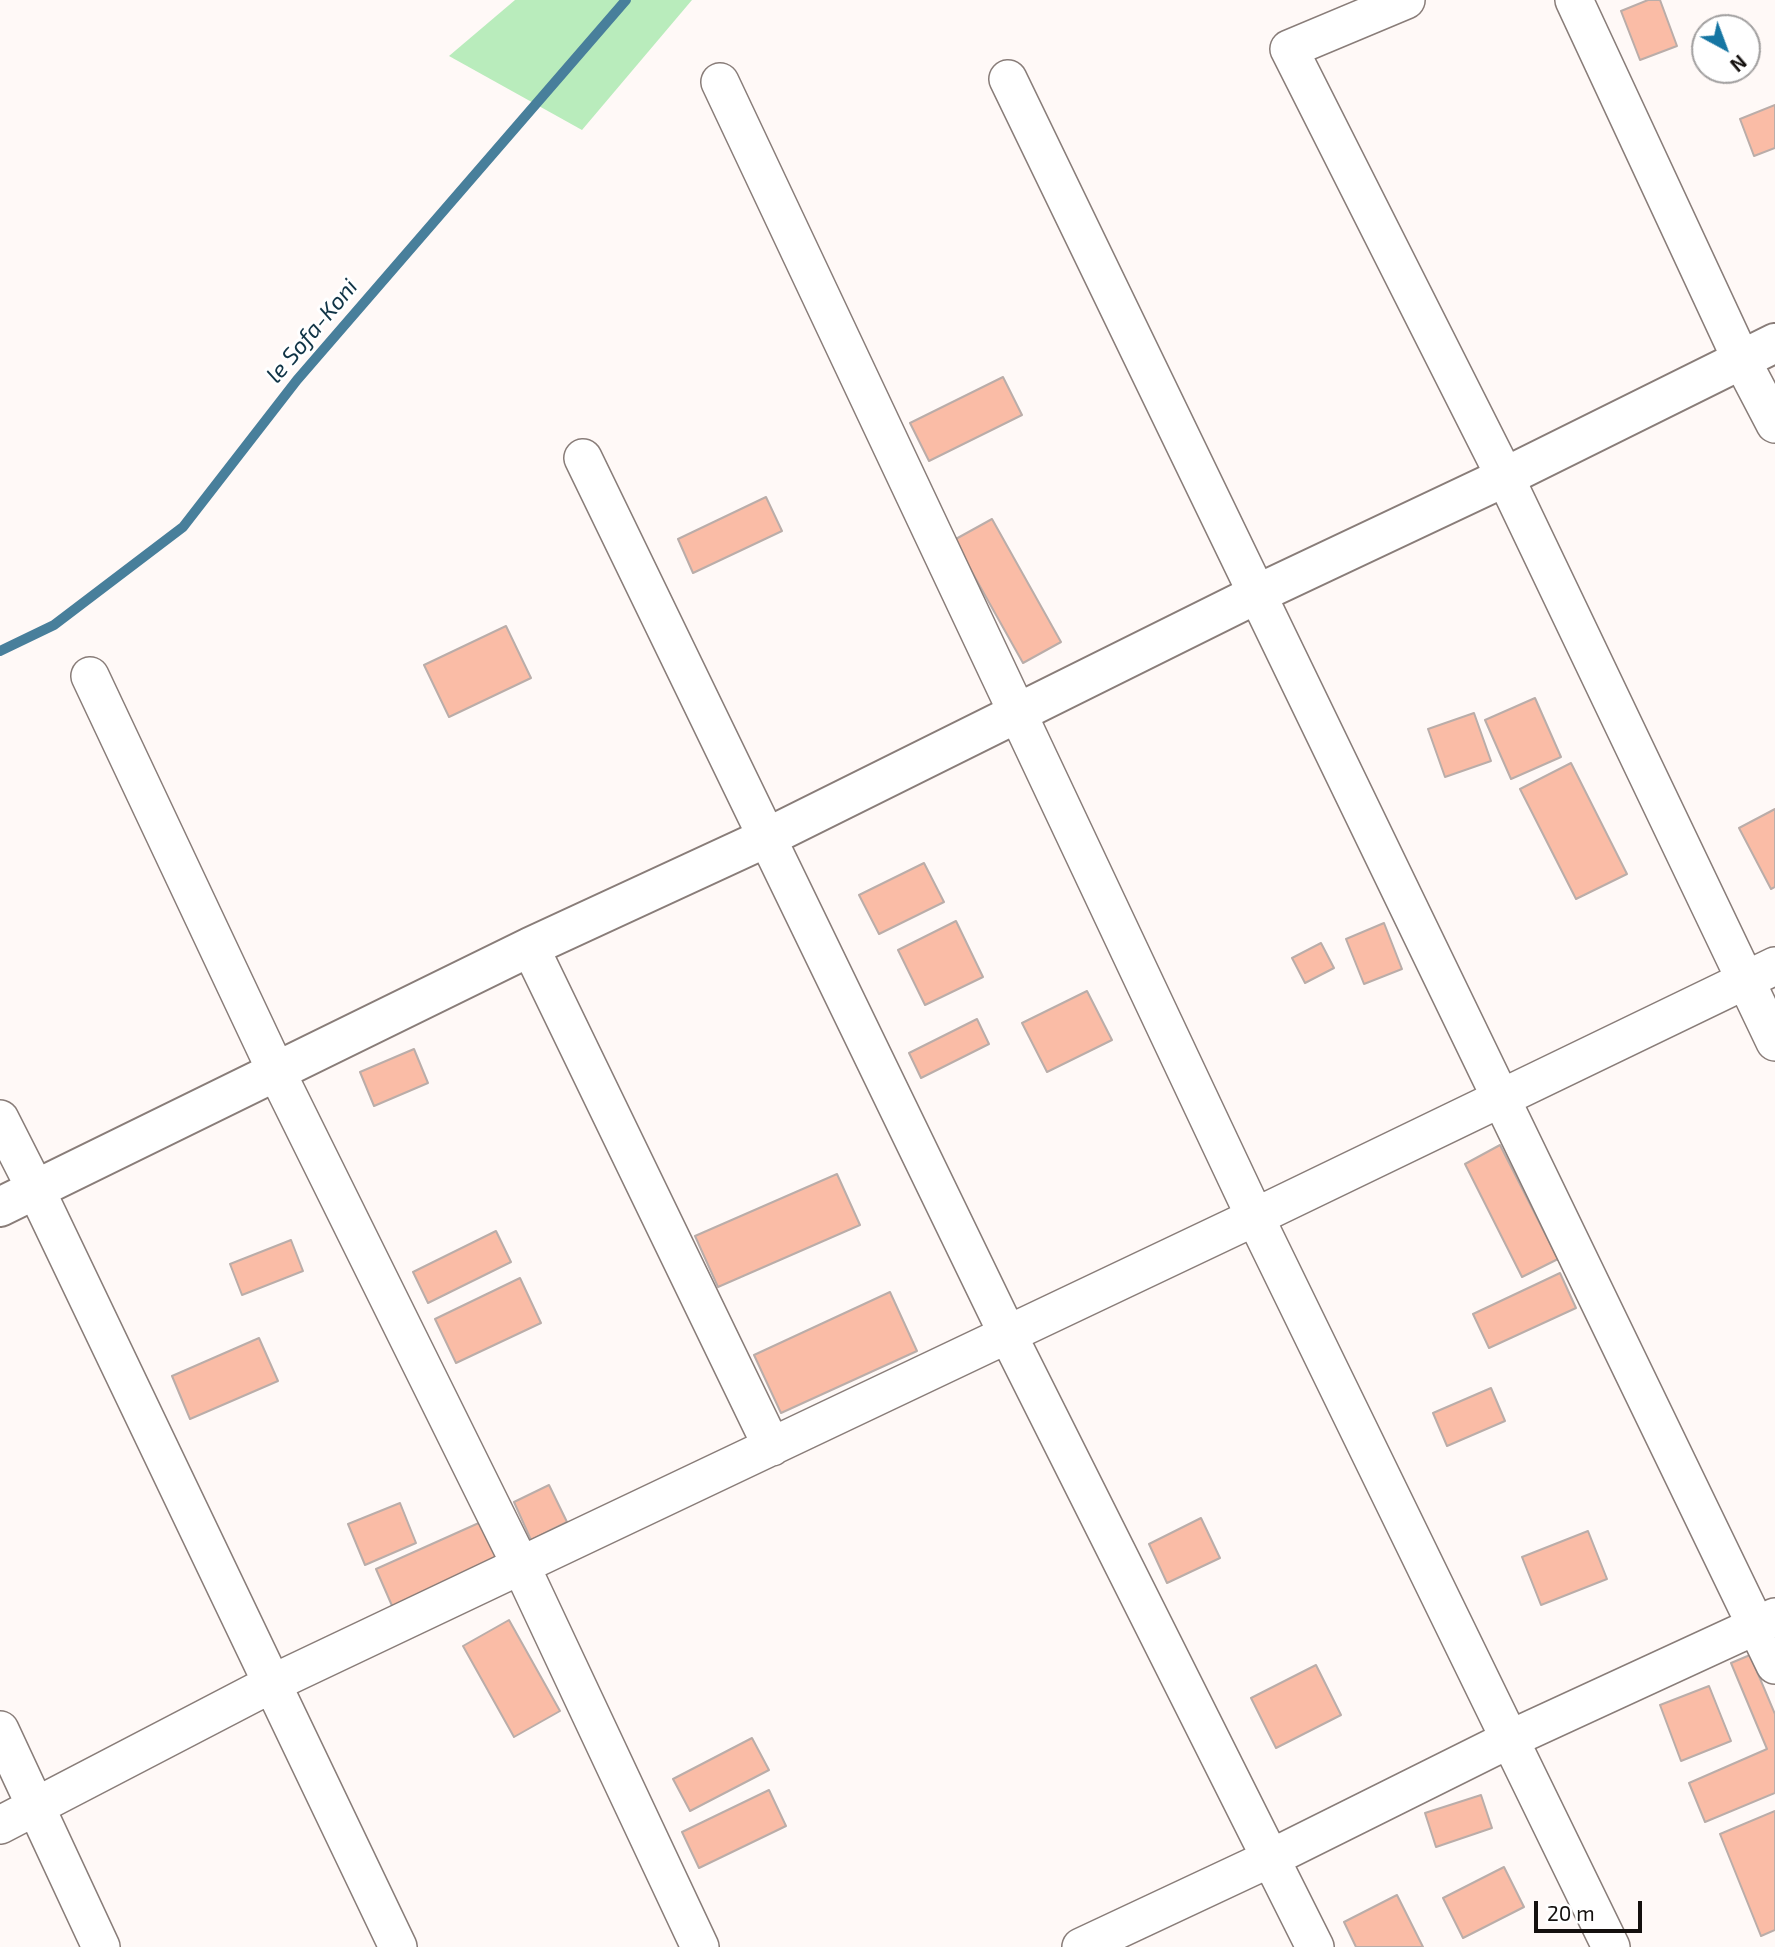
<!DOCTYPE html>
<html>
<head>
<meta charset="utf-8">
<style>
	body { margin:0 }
	#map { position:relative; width:1775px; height:1947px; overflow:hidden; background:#fff9f7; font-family:"Exo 2",sans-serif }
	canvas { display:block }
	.north { position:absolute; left:1691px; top:14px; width:70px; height:70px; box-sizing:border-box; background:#fff; border:2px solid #a19f9f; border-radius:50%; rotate:139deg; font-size:19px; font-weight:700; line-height:28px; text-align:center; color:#14100e }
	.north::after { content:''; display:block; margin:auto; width:24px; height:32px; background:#1676a3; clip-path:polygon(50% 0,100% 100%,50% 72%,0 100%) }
	.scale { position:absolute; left:1534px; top:1901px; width:108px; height:32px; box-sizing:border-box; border:4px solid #14100e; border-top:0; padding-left:9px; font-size:21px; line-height:24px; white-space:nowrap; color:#14100e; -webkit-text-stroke:5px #fff; paint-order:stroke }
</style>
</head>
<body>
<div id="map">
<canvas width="1775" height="1947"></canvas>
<div class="north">N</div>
<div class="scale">20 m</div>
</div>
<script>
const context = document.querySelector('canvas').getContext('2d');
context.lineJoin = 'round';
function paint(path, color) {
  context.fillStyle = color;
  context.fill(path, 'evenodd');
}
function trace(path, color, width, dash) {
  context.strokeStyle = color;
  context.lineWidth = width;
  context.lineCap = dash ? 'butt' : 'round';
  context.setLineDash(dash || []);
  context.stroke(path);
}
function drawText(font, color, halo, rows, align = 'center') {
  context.font = font + ' "Exo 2",sans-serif';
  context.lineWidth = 6;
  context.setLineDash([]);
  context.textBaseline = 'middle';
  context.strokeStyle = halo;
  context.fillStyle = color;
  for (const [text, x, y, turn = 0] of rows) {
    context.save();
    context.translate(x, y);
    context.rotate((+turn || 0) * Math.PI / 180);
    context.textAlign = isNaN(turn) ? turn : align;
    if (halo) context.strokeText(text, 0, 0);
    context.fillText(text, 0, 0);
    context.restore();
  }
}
const green = new Path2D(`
	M515 0H692L582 130 449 56Z`);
const stream = new Path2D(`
	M0 651 54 625 183 527 297 380 626 0`);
const building = new Path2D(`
	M1648 0H1660L1677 46 1640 60 1621 11Z
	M1775 105V148L1754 156 1740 119Z
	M1003 377 1022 415 929 461 910 423Z
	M766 497 782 531 693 573 678 539Z
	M992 519 1061 642 1023 663 954 540Z
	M506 626 531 678 449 717 424 665Z
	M1535 698 1561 757 1511 779 1485 720Z
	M1474 713 1491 761 1445 777 1428 729Z
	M1571 763 1627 874 1576 899 1520 789Z
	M1775 809V887L1771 889 1739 828Z
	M924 863 944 902 879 934 859 895Z
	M956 921 983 977 925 1005 898 950Z
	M1384 923 1402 969 1364 984 1346 939Z
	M1321 943 1334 968 1305 983 1292 958Z
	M1087 991 1112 1040 1047 1072 1022 1023Z
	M977 1019 989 1044 921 1078 909 1053Z
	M414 1049 428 1083 374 1106 360 1072Z
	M1500 1145 1558 1259 1522 1277 1465 1164Z
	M837 1174 860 1225 718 1287 695 1236Z
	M496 1231 511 1262 428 1303 413 1272Z
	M291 1240 303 1271 242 1295 230 1264Z
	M1560 1273 1576 1308 1489 1348 1473 1314Z
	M520 1278 541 1323 456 1363 435 1319Z
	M890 1292 917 1351 781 1413 754 1355Z
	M259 1338 278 1381 190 1419 172 1376Z
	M1491 1388 1505 1421 1447 1446 1433 1413Z
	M549 1485 567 1522 531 1540 514 1502Z
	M400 1503 416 1543 365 1565 348 1524Z
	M1201 1518 1220 1558 1167 1583 1149 1544Z
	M481 1522 498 1561 393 1608 376 1569Z
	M1588 1531 1607 1579 1541 1605 1522 1557Z
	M509 1620 560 1711 514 1737 463 1646Z
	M1750 1655 1775 1714V1793L1705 1822 1689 1783 1767 1749 1731 1663Z
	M1316 1665 1341 1715 1276 1748 1251 1698Z
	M1709 1686 1731 1741 1681 1761 1660 1705Z
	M752 1738 769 1770 690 1811 673 1779Z
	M769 1790 786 1826 699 1868 682 1832Z
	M1481 1795 1492 1828 1436 1847 1425 1813Z
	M1775 1811V1930L1761 1936 1720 1834Z
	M1504 1867 1524 1907 1463 1938 1443 1898Z
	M1397 1895 1423 1947H1356L1344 1922Z`);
const minor = new Path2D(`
	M1406 0 1289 49 1505 477 1775 1042
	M1574 0 1741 359 1775 424
	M1008 79C1262 609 1521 1136 1775 1665
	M720 82 1255 1217 1611 1947
	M583 458 1008 1335 1315 1947
	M90 676 277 1073 521 1566 700 1947
	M530 947 772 1447
	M0 1119 36 1190 398 1947
	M0 1730 101 1947
	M0 1825 271 1684 1255 1217 1775 966
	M1081 1947 1271 1858 1508 1740 1775 1617`);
const tertiary = new Path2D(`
	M0 1207 530 947 768 837 1255 595 1505 477 1775 343`);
const waterNames = [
	["le Sofa-Koni",312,331,-50]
];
paint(green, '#b9ecbc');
trace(stream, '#487f9b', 10);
paint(building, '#fabca6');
trace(building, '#baada9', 2);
trace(minor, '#897d79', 40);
trace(tertiary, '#897d79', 42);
trace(minor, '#fff', 37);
trace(tertiary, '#fff', 38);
drawText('italic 23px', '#103446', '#fff', waterNames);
</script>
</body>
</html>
